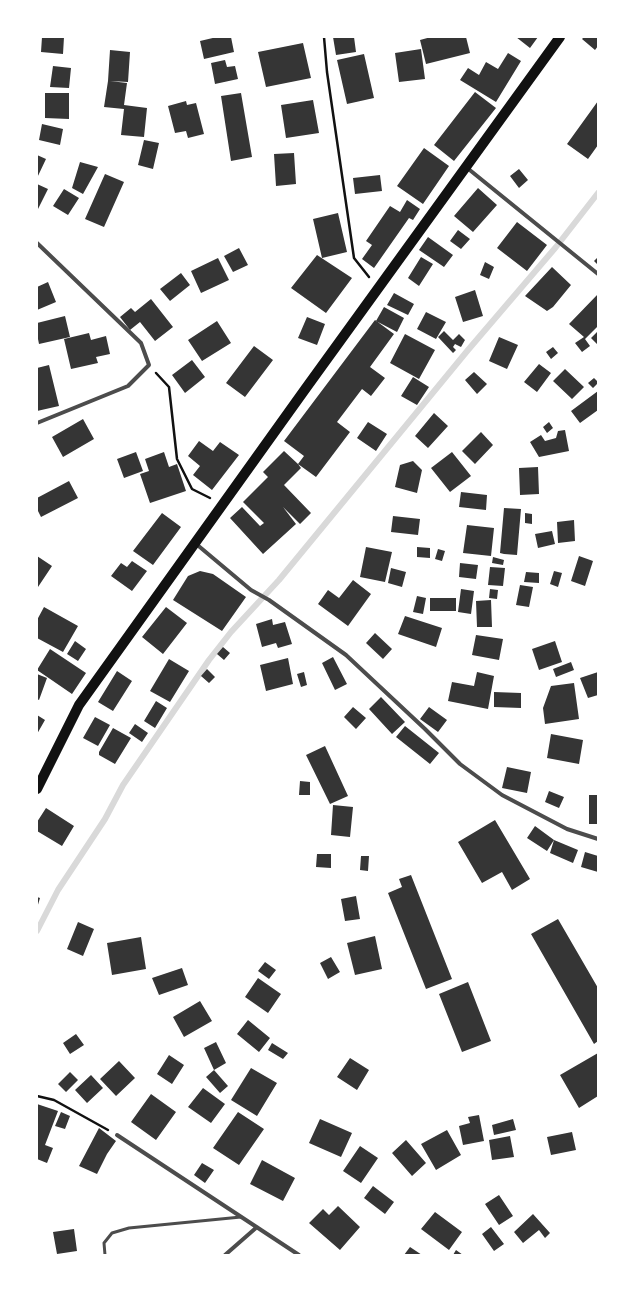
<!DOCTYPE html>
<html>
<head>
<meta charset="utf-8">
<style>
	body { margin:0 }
	#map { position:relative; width:635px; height:1292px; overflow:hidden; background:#fff; font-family:"IBM Plex Sans",sans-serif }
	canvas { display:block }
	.frame { position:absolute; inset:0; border:38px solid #fff; pointer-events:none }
</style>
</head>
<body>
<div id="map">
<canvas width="635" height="1292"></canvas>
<div class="frame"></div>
</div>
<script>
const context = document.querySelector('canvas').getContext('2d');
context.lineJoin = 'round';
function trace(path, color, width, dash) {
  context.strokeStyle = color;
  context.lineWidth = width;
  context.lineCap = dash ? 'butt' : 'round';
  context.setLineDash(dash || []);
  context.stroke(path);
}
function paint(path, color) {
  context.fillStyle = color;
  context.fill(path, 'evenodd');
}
const stream = new Path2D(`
	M37 931 58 890 105 819 123 785 209 660 231 632 279 580 468 350 556 247 598 193`);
const building = new Path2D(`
	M42 37H64L63 54 41 52Z
	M217 37H231L234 52 204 59 200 41Z
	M333 37H354L356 52 336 55Z
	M431 37H466L470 53 426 64 420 40Z
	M516 37H538L530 48Z
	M584 37H598V46L595 50 582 39Z
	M303 43 311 78 266 87 258 52Z
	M421 49 425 79 399 82 395 53Z
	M110 50 130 52 128 82 110 81 127 83 124 105 147 108 144 137 121 135 124 109 104 107 108 81Z
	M508 53 521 61 496 102 460 80 468 68 479 75 486 62 498 69Z
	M364 54 374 98 347 104 337 60Z
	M225 60 227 67 235 66 238 79 215 84 211 63Z
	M53 66 71 68 69 88 50 87Z
	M475 92 496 108 454 161 434 145Z
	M45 93H69V119L45 118Z
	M241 93 252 157 231 161 221 96Z
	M313 100 319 133 286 138 281 105Z
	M186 101 187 105 196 103 204 134 188 138 186 131 175 133 168 106Z
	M598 101V145L588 159 567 144Z
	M42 124 63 129 60 145 39 140Z
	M144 140 159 143 153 169 138 165Z
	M424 148 449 166 423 204 397 186Z
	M294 153 296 184 276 186 274 154Z
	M37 155 46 159 37 178Z
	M80 162 98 167 83 194 72 188Z
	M519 169 528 180 519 188 510 176Z
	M105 174 124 182 104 227 85 219Z
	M380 175 382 191 355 194 353 178Z
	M37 184 48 189 37 211Z
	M478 188 497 205 473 232 454 216Z
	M64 189 79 198 68 215 53 206Z
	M407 200 420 209 413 220 409 218 374 268 362 259 372 245 366 241 390 206 400 212Z
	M338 213 347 252 322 258 313 219Z
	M517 222 547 245 527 271 497 248Z
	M458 230 470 239 461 249 450 241Z
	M428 237 453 255 444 267 419 250Z
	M239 248 248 265 233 272 224 256Z
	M317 255 352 278 326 313 291 288Z
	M421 257 433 264 419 286 408 278Z
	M598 257V265L594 261Z
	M218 258 229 280 201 293 191 271Z
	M485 262 494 267 489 279 480 275Z
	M552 267 571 285 553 307 547 311 525 296Z
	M181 273 190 285 170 301 160 289Z
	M48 282 56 302 37 310V287Z
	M475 290 483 316 463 322 455 297Z
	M394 293 414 304 408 315 387 305Z
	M598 294V326L585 339 590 346 582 352 575 343 584 337 569 324Z
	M151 299 173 327 155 341 140 322 130 330 120 317 131 308 135 312Z
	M384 307 404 318 397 332 376 321Z
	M426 312 446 322 436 339 417 329Z
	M65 316 70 337 39 344 37 334V323Z
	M307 317 325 324 317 345 298 338Z
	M375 320 394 334 370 367 385 378 371 396 362 389 337 422 350 432 316 477 298 464 301 468 284 485 311 513 300 524 283 507 296 524 263 554 230 518 242 507 260 526 264 523 243 502 268 477 263 472 284 451 298 464 304 456 284 441Z
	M217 321 231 343 202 361 188 340Z
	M444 331 453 340 459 334 465 340 461 347 455 344 453 347 456 350 453 353 438 337Z
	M598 331V345L591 338Z
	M89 333 91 340 106 336 110 354 96 357 98 363 71 369 64 339Z
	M405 334 435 350 419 379 390 363Z
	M499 337 518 345 507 369 489 361Z
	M254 346 273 360 245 397 226 383Z
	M553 347 558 353 551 359 546 352Z
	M192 360 205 377 185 393 172 375Z
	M539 364 551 373 537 392 524 382Z
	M49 365 59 406 37 411V368Z
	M565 369 584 387 572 399 553 381Z
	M474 372 487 384 477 394 465 380Z
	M413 377 429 387 417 405 401 396Z
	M594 378 598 382V383L593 388 588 383Z
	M598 391V410L580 423 571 411Z
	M434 413 448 426 428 448 415 436Z
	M83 419 94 439 63 457 52 437Z
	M368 422 387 434 376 451 357 438Z
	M549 422 553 428 547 433 543 427Z
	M565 430 569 451 539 457 530 442 541 435 545 441 556 438 558 431Z
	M481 432 493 445 475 464 462 451Z
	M199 441 213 451 220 442 239 455 212 490 193 475 200 466 188 456Z
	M136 452 143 471 124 478 117 459Z
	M164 452 169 467 177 464 186 491 150 503 140 474 149 471 145 459Z
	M452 452 471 476 450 492 431 468Z
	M413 461 422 470 417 493 395 487 400 465Z
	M538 467 539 494 520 495 519 468Z
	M69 481 78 498 41 517 37 509V498Z
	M461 492 487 495 486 510 459 507Z
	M504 508 521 509 517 555 504 554 500 553Z
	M162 513 181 527 153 565 133 551Z
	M525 513 532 514V524L525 523Z
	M393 516 420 519 418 535 391 532Z
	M574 520 575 541 558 543 557 522Z
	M467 525 494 528 491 556 463 553Z
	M552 531 555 544 538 548 535 534Z
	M366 547 392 552 385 582 360 577Z
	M417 547 430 548V558L417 557Z
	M438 549 445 551 442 561 435 559Z
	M37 556 52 566 38 587H37Z
	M579 556 593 561 585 586 571 581Z
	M493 557 504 560 503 565 492 563Z
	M132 561 147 571 132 591 111 576 121 563 127 567Z
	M460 563 478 565 476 579 459 577Z
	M490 567 505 568 503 586 488 585Z
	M391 568 406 572 402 587 388 583Z
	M200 571 213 574 246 597 222 631 173 600 188 576Z
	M554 571 562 573 558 587 550 584Z
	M526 572 539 573V583L524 582Z
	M353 580 371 594 348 626 318 604 328 590 339 598Z
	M520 585 533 587 529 607 516 605Z
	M461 589 474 591 471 614 458 612Z
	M490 589 498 590 497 599 489 598Z
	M417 596 426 598 423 614 413 612Z
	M430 598H456V611H430Z
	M491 600 492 627H477L476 601Z
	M44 607 78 626 63 652 37 638V620Z
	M166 607 187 623 163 654 142 637Z
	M405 616 442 628 436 647 398 634Z
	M272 619 273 625 285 622 292 644 278 648 276 643 262 647 256 624Z
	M375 633 392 649 383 659 366 643Z
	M476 635 503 639 499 660 472 655Z
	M75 641 86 649 78 661 67 654Z
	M555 641 562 662 539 670 532 649Z
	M223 647 230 653 224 660 217 654Z
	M50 649 86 673 72 694 37 670Z
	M333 657 347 684 335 690 322 663Z
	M288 658 293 684 266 691 260 665Z
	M169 659 189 671 170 702 150 691Z
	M571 662 574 670 556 677 553 669Z
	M207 669 215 677 209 683 201 676Z
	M117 671 132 681 113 711 98 702Z
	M304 672 307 685 301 687 297 674Z
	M477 672 494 676 488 709 448 701 452 682 474 686Z
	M598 672V695L588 698 580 678Z
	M37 674 47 678 39 700 37 699Z
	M574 683 579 719 545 724 543 708 551 686Z
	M494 692 521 693V708L494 707Z
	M381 697 405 722 392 734 369 709Z
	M156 701 167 708 155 728 144 721Z
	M353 707 366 718 356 729 344 717Z
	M429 707 447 720 438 732 420 719Z
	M37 715 45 720 37 734Z
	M95 717 110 725 98 746 83 738Z
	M135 724 148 733 142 742 129 733Z
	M405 726 439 753 430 764 396 737Z
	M113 728 131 738 115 764 99 755V752Z
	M551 734 583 740 579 764 547 758Z
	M325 746 348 796 330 804 306 755Z
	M507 767 531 772 527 793 502 788Z
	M300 781 310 782V795H299Z
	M549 791 564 797 559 808 545 802Z
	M589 795H598V824H589Z
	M333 805 353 807 350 837 331 835Z
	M46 808 74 826 62 846 37 831V822Z
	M495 820 530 879 512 890 502 872 482 883 458 842Z
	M535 826 554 840 547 851 527 838Z
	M554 840 578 850 573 863 550 853Z
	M585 852 598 856V872L581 867Z
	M317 854H331V868L316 867Z
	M361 856H369L368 871 360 870Z
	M411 875 452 979 426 989 388 893 402 887 399 879Z
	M356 896 360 919 345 921 341 899Z
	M37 897 40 898 37 908Z
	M558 919 598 988V1041L594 1044 531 934Z
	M78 922 94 929 83 956 67 949Z
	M375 936 382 969 355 975 347 943Z
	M141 937 146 969 112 975 107 943Z
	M331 957 340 972 328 979 320 963Z
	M265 962 276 970 269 979 258 971Z
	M182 968 188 985 159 995 152 978Z
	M258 978 281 994 268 1013 245 997Z
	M468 982 491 1041 462 1052 439 994Z
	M200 1001 212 1021 184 1037 173 1017Z
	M248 1020 270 1038 259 1052 237 1034Z
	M76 1034 84 1045 70 1054 63 1043Z
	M216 1042 226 1063 214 1070 228 1086 220 1093 206 1077 214 1070 204 1048Z
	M272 1043 288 1053 283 1059 268 1050Z
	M598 1053V1096L579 1108 560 1075Z
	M169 1055 184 1065 172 1084 157 1074Z
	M350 1058 369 1070 357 1090 337 1077Z
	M119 1061 135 1078 116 1096 100 1079Z
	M251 1068 277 1083 257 1116 231 1100Z
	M70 1072 78 1080 66 1092 58 1084Z
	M91 1075 103 1088 87 1103 75 1090Z
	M203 1088 225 1104 211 1123 188 1107Z
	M151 1094 176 1112 156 1140 131 1122Z
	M37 1104 58 1111 45 1145 53 1148 47 1163 37 1159Z
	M61 1112 70 1116 65 1129 55 1126Z
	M238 1112 264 1129 239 1165 213 1148Z
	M479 1115 484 1141 463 1145 459 1126 470 1123 468 1117Z
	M320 1119 352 1133 341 1157 309 1143Z
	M513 1119 516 1130 494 1135 492 1125Z
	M99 1128 116 1141 107 1154 97 1174 79 1166Z
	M447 1130 461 1155 436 1170 421 1144Z
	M572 1132 576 1150 551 1155 547 1137Z
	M510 1136 514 1157 492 1160 489 1140Z
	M406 1140 426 1163 412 1176 392 1153Z
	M360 1146 378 1158 361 1183 343 1171Z
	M262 1160 295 1178 283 1201 250 1184Z
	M202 1163 214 1170 205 1183 194 1175Z
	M373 1186 394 1202 385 1214 364 1198Z
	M499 1195 513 1216 499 1225 485 1204Z
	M338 1206 360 1227 340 1250 309 1223 323 1209 329 1215Z
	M435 1212 462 1232 449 1250 421 1229Z
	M533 1214 550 1233 545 1238 539 1230 523 1243 514 1232Z
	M491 1227 504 1244 494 1251 482 1234Z
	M74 1229 77 1251 57 1254 53 1232Z
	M410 1247 422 1255H404Z
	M456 1250 463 1255H453Z`);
const path = new Path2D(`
	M324 37 327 72 354 258 369 277
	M156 373 169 387 177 459 192 489 210 498
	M37 1096 54 1100 108 1130`);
const service = new Path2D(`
	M105 1255 104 1243 112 1233 129 1228 241 1217`);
const minor = new Path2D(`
	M466 167 598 274
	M37 243 141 343 149 365 128 386 37 423
	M195 543 251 590 269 600 346 655 425 729 460 764 502 795 567 829 598 839
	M117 1135 299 1255
	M225 1255 257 1227`);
const primary = new Path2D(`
	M37 789 79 705 306 388 560 37`);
trace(stream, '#d9d9d9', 6);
paint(building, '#353535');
trace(path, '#111', 2.5);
trace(service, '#4c4c4c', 3);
trace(minor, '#4c4c4c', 4);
trace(primary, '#111', 10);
</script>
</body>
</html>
